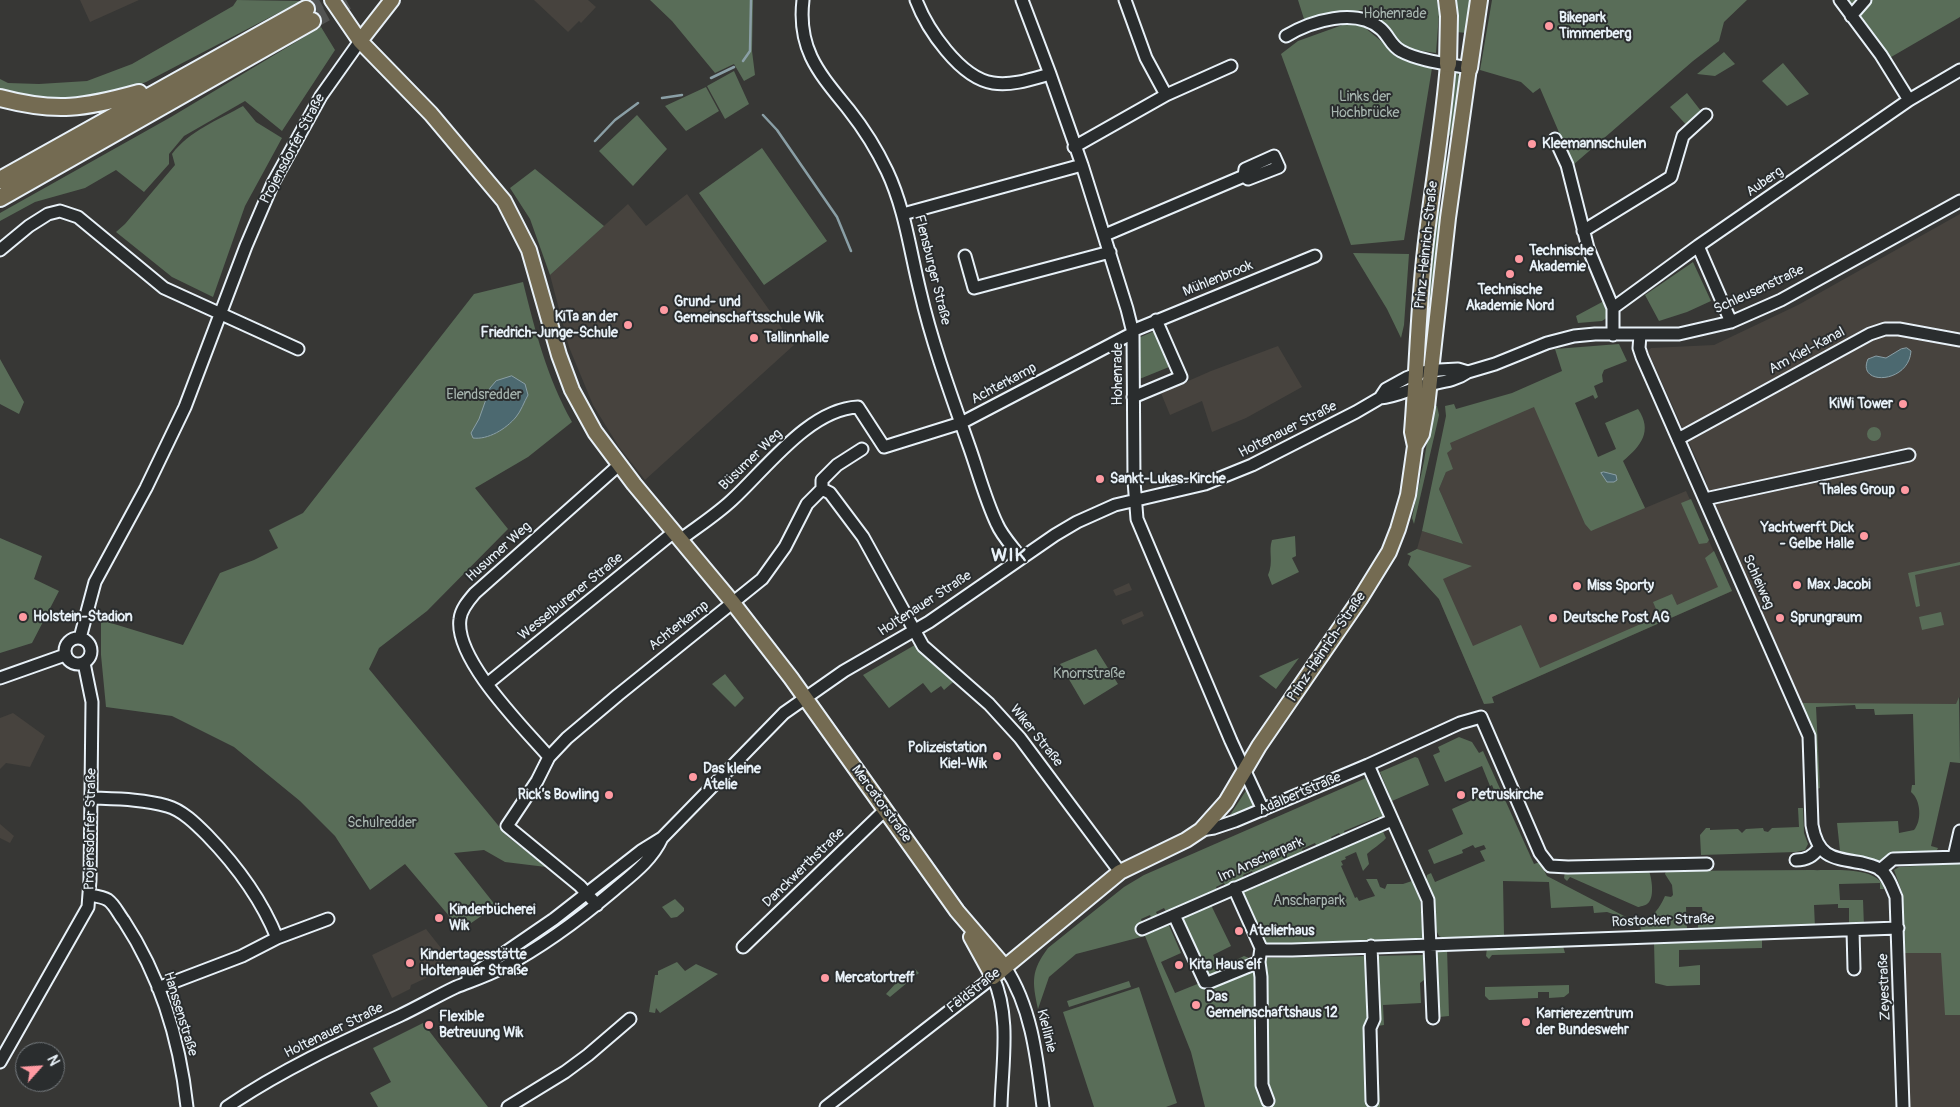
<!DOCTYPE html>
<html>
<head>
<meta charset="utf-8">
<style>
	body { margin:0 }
	#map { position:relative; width:1960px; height:1107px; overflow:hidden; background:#373735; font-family:Pangolin,sans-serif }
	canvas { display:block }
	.north { position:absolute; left:15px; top:1042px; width:50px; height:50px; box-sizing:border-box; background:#2a2d2e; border:1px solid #767b7f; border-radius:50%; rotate:64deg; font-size:14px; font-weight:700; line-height:20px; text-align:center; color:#e8f1f8 }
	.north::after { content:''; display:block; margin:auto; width:18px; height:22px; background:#ff9aa2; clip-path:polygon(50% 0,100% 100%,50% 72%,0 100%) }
</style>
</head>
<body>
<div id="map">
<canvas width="1960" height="1107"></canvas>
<div class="north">N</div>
</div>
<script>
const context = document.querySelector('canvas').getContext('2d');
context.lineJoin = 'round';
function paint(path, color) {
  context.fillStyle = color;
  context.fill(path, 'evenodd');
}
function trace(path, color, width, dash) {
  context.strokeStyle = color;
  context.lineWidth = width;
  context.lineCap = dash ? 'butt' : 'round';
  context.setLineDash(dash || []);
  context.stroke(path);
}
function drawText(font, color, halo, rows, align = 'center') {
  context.font = font + ' Pangolin,sans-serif';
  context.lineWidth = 4;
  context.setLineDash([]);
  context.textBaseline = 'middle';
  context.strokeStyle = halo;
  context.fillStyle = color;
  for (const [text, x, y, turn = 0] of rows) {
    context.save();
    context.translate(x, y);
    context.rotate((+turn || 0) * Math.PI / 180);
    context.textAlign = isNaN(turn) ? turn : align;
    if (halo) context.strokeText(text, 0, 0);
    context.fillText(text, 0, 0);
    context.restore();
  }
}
const built = new Path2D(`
	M80 0H139L90 22Z
	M534 0H588L596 7 581 23 579 21 568 32Z
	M687 194 794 345 645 480 619 447 593 405 569 347 550 275 628 204 646 226Z
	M1960 214V697L1956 704H1800L1714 513 1705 478 1648 351 1651 348 1714 345 1798 305Z
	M1278 346 1302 387 1246 418 1212 432 1202 401 1170 415 1161 393 1211 371Z
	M1541 395 1579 471 1622 460 1645 508 1686 491 1732 591 1492 697 1494 703 1484 704 1439 599 1408 565 1411 556 1407 554 1417 549 1422 531 1463 544 1439 489 1446 472 1445 439Z
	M1129 583 1132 590 1116 596 1113 590Z
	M1142 611 1144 616 1123 625 1121 620Z
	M13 713 45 736 30 767 6 763 0 769V718Z
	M0 824 14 836 10 843 0 838Z
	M426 929 441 948 445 961 444 967 441 971 411 985 410 989 392 998 372 955Z
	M1960 930V1107H1908L1903 953H1945Z`);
const green = new Path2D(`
	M237 0 301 1 146 82 119 93 72 99H48L0 91V79L8 83 39 84 87 81 132 64 233 6Z
	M650 0H753L752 51 755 75 744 81 734 64 715 73 672 21Z
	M1298 0H1437L1439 14 1436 53 1410 49 1401 44 1392 36 1383 23 1368 9 1304 19Z
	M1455 0H1471L1467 33 1456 32Z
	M1492 0H1747L1724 22 1719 41 1693 61 1573 165 1540 88 1533 93 1521 82 1480 70Z
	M1835 0H1960V17L1886 60Z
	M1348 23 1364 27 1398 55 1432 68 1404 240 1351 245 1281 54 1298 41Z
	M321 27 335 50 282 131 245 101 184 136 169 154V164L144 192 116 170 85 188 35 202 0 221V213L171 117Z
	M1724 52 1735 64 1715 76 1697 74Z
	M1783 63 1809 94 1787 106 1762 81Z
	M734 71 749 104 725 119 707 86Z
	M1457 72 1460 78 1452 133 1449 136H1447L1454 73Z
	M706 87 719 111 686 131 665 106Z
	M1687 93 1701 111V118L1689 128 1670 107Z
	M243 106 256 122 282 138 245 206 213 297 172 277 116 232 125 224 175 165 172 154C189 131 218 120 243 106Z
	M637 115 667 149 633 186 599 151Z
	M762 148 827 241 764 285 699 193Z
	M1451 151 1445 195 1442 169Z
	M535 169 604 226 550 275 530 219 510 188Z
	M1438 196C1446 240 1433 300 1427 345L1432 226Z
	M1353 253 1409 254 1404 325 1401 338 1387 309Z
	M1693 262 1711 301 1687 312 1659 321 1645 295Z
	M523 282C535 330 547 378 572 422L528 457 475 488 508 529 427 611 379 648 369 669 507 836 546 867 505 862 484 850 454 853 496 906 461 930 405 864 370 890 335 836 300 801 234 747 172 716 106 707 101 655V620L183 645 220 573 254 560 278 548 269 530 303 513 474 294Z
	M1604 301 1608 317 1602 321 1578 323 1576 316Z
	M1159 329 1174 365 1137 380 1136 339Z
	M1619 344 1627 361 1604 370 1602 375 1603 382 1594 386 1598 397 1595 399 1593 395 1575 403 1598 457 1616 449 1605 423 1638 409C1653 431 1641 446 1623 461L1645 508 1591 531 1585 524 1534 407 1450 443 1452 449 1447 453 1453 469 1446 472 1439 489 1463 544 1422 531 1446 416 1445 406 1454 404 1456 409 1512 393 1562 371 1555 349Z
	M0 359 24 402 19 414 0 404Z
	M1433 405 1437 406 1439 415 1438 420 1414 524 1412 518 1424 461Z
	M1867 434a7 7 0 1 1 14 0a7 7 0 1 1-14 0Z
	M1691 499 1709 540 1707 543 1699 544 1681 503Z
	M1295 536 1296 556 1292 558 1299 572 1272 585 1268 575C1274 562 1268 551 1272 540Z
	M0 538 42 556 34 579 59 591 32 643 0 653Z
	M1417 549 1472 566 1443 579 1473 646 1521 625 1540 668 1659 616 1653 602 1672 594 1677 605 1718 587 1705 558 1714 551 1732 591 1492 697 1494 703 1484 704 1439 599 1408 565 1411 556 1407 554Z
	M1960 562V565L1915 575 1920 606 1916 607 1908 573Z
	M1941 612 1944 625 1922 630 1919 617Z
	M920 642 959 677 944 690 941 686 931 693 923 683 889 708 863 675Z
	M1096 649 1118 684 1084 705 1060 664Z
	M1299 658 1276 689 1259 676Z
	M725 674 744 698 735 707 712 684Z
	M1959 697 1960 763 1950 762 1931 846 1938 848 1936 852 1897 853 1884 862 1840 851 1837 823 1898 821 1899 833 1914 830C1922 821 1921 800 1911 792L1912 785H1915L1913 714 1875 715 1874 709H1856L1855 705 1816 707 1820 788 1817 789 1814 738 1799 703 1956 704Z
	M1459 737 1472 742 1479 753 1483 751 1534 864 1540 862 1547 876 1626 917V921L1616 922 1613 914 1607 912 1594 913 1593 906 1551 908 1549 882 1503 881 1504 935 1443 938 1439 936C1432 925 1437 911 1434 899 1432 890 1425 885 1427 875L1431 873 1435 882 1482 862 1485 861 1480 851 1486 849 1484 845 1475 848 1473 845 1462 850 1463 853 1434 864 1428 850 1463 834 1452 809 1494 790 1492 785 1490 786 1482 766 1445 782 1433 755 1440 752 1438 747Z
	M1415 757 1418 758 1429 785 1392 801 1380 772Z
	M1366 778 1385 820 1381 822 1378 817 1344 831 1346 837 1342 838 1339 833 1331 837 1333 842 1318 849 1315 843 1302 849 1304 854 1254 876 1252 871 1243 875 1245 881 1227 889 1224 883 1216 887 1218 892 1168 915 1164 908 1156 912 1159 919 1153 922 1150 915 1141 919 1144 926 1168 923 1181 953 1161 962 1175 993 1262 958 1423 955 1424 980 1420 983 1421 1003 1383 1005 1384 1025 1377 1026 1380 1107H1205L1191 1052 1145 936 1076 954 1049 977 1038 1009C1032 981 1031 971 1048 948L1124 887 1144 875Z
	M1247 789 1253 806 1230 816V815Z
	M1798 808H1803L1804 833 1808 844 1805 850 1796 852 1701 855 1700 835 1706 828H1710V830L1738 829 1742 833 1746 829 1763 828 1764 831 1768 832 1772 828 1799 827Z
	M1380 825 1386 838C1380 845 1373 848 1367 854L1369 864 1363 871 1356 852 1345 857 1346 859 1341 861 1343 865 1341 866 1355 898 1357 897 1359 901 1375 896 1366 879H1377L1380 887 1385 889 1387 884H1403L1412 881 1420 899 1423 940 1265 945 1240 891Z
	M1960 831V1015H1945L1941 953H1903V895L1894 870 1899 867 1951 864V857Z
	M1642 869 1649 871C1652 879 1655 899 1647 904 1646 905 1639 907 1638 907L1570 877 1567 881 1564 878 1565 871Z
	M1811 870C1830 871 1879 865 1884 889H1880V883L1839 884 1840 900H1863L1864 927H1849V908H1838V904L1814 905 1815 927 1698 928V915H1703L1702 907H1686L1687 929 1641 932 1640 920C1654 917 1659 909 1665 896L1671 897 1673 895 1672 885 1665 874 1666 871Z
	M675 899 684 908V911L677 917 671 918 662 907Z
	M1210 903 1231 946 1213 955 1220 968 1244 956 1249 958 1251 963 1212 980 1204 977 1181 916Z
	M1762 938V948L1679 950V967L1700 965V985L1667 986 1655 983 1654 942Z
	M1563 946 1565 953 1492 955 1489 959 1486 956 1487 948Z
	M1447 948 1449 1016 1439 1017 1436 954 1439 950Z
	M677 962 685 971 696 964 718 974 660 1013 656 1008 655 1013 649 1012 655 975H658V971Z
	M915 969 919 973 890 997 886 994 897 982Z
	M1129 981 1131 987 1069 1007 1067 1001Z
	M1569 985V993L1564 997 1549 998V992H1538V998L1489 1000 1485 996V987Z
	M1139 987 1177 1103 1166 1107H1094L1063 1012Z
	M423 1023 488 1107H378L370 1093 391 1082 373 1048Z`);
const water = new Path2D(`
	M1907 348 1911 351C1909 384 1856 386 1868 359L1876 356 1886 358 1901 349Z
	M512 376 525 384 528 395C524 402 521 411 516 417 506 429 488 440 473 438L471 433 479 419 490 388 496 381Z
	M1604 472 1616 475 1617 480 1614 482H1607L1601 473Z`);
const stream = new Path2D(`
	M743 61 750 51 751 0
	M711 78 734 67
	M662 98 682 95
	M763 115 777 130 837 217 851 251
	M595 141 615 120 638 103`);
const highwayTunnel = new Path2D(`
	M306 9 322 0
	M312 21 350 0`);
const minor = new Path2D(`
	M803 0C797 50 820 74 849 110 864 129 877 150 887 171 905 209 910 251 920 291 932 343 951 395 969 446 978 471 985 499 997 524 1002 536 1013 547 1021 558
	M916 0C927 29 960 78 993 83 1012 86 1032 79 1050 74
	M1022 0 1050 74 1082 165 1127 309 1133 333 1134 481 1137 519 1231 741 1263 810
	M1125 0 1146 58 1166 95
	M1840 0 1881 55 1909 100
	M1851 16 1865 0
	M1286 36C1311 21 1356 7 1381 29 1389 36 1391 46 1401 51 1419 61 1449 64 1469 68
	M1555 139 1567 165 1588 248 1613 308V335
	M1074 147 1166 95 1231 66
	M903 214 1082 165
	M1583 231 1671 177 1683 136 1706 115
	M1105 235 1244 176 1248 179 1279 167 1274 156 1245 169 1244 176
	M1698 246 1731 322
	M0 250 29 226 48 214 60 211 78 217 164 288 298 349
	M965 256 974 288 1110 252
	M1613 308 1698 246 1909 100 1960 70
	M1132 331 1315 256
	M1640 335 1639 348 1642 357 1809 736 1812 825C1818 858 1833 858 1862 863 1869 865 1876 866 1881 870 1889 877 1892 888 1896 897L1903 1107
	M1133 397 1181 377 1156 320
	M1380 398C1395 397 1408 390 1422 386 1438 382 1454 382 1468 372L1495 364 1547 343 1574 336 1595 334H1679L1731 322 1781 300 1960 201
	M1678 439 1870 334 1885 329H1899L1960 340
	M822 489 830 493 863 537 923 646 989 704 1020 738 1120 872
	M822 489V480L837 465 862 449
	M1705 499 1909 455
	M680 540C697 527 716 515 732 500 765 470 809 409 858 407L884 447 961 423 1133 333
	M65 651a13 13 0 1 1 26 0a13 13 0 1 1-26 0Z
	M80 638 95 582 146 488 185 407 246 246 273 183 321 96 360 41
	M0 678 65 655
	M487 684 674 532
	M549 757C524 728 454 659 460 619 461 609 469 600 475 593L619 465
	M1368 765 1428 900 1433 1018
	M91 798C116 799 143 799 167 806 182 810 196 824 207 835 237 866 261 898 277 938
	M1201 830 1214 828 1235 821 1368 765 1460 723 1481 717 1540 853 1550 866 1568 867 1707 864
	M1954 857 1960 831
	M1796 860C1807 860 1813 856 1819 848
	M1880 870 1893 859 1960 857
	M1234 888 1261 948 1259 962 1261 977 1262 1085 1268 1101
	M90 895C96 896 103 897 108 900 115 905 119 915 124 921 160 976 180 1042 187 1107
	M597 905 580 886 507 826 537 781 549 757 567 738 618 695 762 579 785 547 807 504 822 489
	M1174 915 1205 982H1210L1259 962
	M1142 929 1392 820
	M1853 930 1854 969
	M1371 946 1374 1019 1370 1028 1372 1101
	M743 947 885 810
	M1261 948 1265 950H1292L1898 928
	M1005 967C1032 1008 1037 1059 1043 1107
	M468 978 554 919 641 851 662 838
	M158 988 242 956 277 938 328 919
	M0 1062 88 907 90 880 92 702 84 663
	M227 1107C281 1070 340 1043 399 1016 418 1007 437 996 456 987 471 981 487 976 502 968 540 948 581 918 614 890 633 874 652 860 662 838L784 713 844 671 929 622 1055 535 1077 522 1115 505 1205 484 1252 465 1356 412 1380 398 1386 389 1406 378 1422 372 1439 370 1458 369 1468 372
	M508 1107 565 1072 588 1055 630 1019
	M826 1107 993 977C1011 1017 1002 1064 1001 1107`);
const major = new Path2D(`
	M332 0 360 41 431 114 504 201 529 250 559 355 572 390 595 432 634 484 733 603 791 678 957 911 1005 967
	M360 41 392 0
	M1415 446 1422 434 1427 407 1448 218 1469 68
	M971 937 993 977 1120 872 1186 840 1201 830 1226 802 1259 746 1360 599 1389 552 1398 529 1408 495 1415 446 1412 432C1417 371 1418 310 1425 250 1432 188 1443 126 1448 64`);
const highway = new Path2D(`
	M1447 0 1449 16 1448 64
	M1469 68 1479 0
	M0 98C56 113 85 108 139 93
	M0 180 306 9
	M0 198 312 21`);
const markers = [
	[1549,26,5,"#ff9aa2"],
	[1532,144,5,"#ff9aa2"],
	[1519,259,5,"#ff9aa2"],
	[1510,274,5,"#ff9aa2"],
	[664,310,5,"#ff9aa2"],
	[628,325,5,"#ff9aa2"],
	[754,338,5,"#ff9aa2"],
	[1903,404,5,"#ff9aa2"],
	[1100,479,5,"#ff9aa2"],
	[1905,490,5,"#ff9aa2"],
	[1864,536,5,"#ff9aa2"],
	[1797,585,5,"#ff9aa2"],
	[1577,586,5,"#ff9aa2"],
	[23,617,5,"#ff9aa2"],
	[1553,618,5,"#ff9aa2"],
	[1780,618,5,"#ff9aa2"],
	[997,756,5,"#ff9aa2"],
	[693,777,5,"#ff9aa2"],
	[609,795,5,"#ff9aa2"],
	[1461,795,5,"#ff9aa2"],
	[439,918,5,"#ff9aa2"],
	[1239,931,5,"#ff9aa2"],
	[410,963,5,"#ff9aa2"],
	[1179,965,5,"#ff9aa2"],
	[825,978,5,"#ff9aa2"],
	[1196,1005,5,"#ff9aa2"],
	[1526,1022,5,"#ff9aa2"],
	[429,1025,5,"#ff9aa2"]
];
const parkNames = [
	["Hohenrade",1395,14],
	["Links der",1365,97],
	["Hochbrücke",1365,113],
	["Elendsredder",484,395],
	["Knorrstraße",1089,674],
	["Schulredder",382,823],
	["Anscharpark",1309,901]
];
const poiNames = [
	["Bikepark",1559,18],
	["Timmerberg",1559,34],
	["Kleemannschulen",1542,144],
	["Technische",1529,251],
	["Akademie",1529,267],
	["Technische",1510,290,"center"],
	["Akademie Nord",1510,306,"center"],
	["Grund- und",674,302],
	["Gemeinschaftsschule Wik",674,318],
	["KiTa an der",618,317,"right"],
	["Friedrich-Junge-Schule",618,333,"right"],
	["Tallinnhalle",764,338],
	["KiWi Tower",1893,404,"right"],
	["Sankt-Lukas-Kirche",1110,479],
	["Thales Group",1895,490,"right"],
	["Yachtwerft Dick",1854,528,"right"],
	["- Gelbe Halle",1854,544,"right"],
	["Max Jacobi",1807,585],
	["Miss Sporty",1587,586],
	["Holstein-Stadion",33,617],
	["Deutsche Post AG",1563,618],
	["Sprungraum",1790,618],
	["Polizeistation",987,748,"right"],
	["Kiel-Wik",987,764,"right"],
	["Das kleine",703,769],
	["Atelie",703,785],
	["Rick’s Bowling",599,795,"right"],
	["Petruskirche",1471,795],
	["Kinderbücherei",449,910],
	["Wik",449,926],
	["Atelierhaus",1249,931],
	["Kindertagesstätte",420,955],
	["Holtenauer Straße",420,971],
	["Kita Haus elf",1189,965],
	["Mercatortreff",835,978],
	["Das",1206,997],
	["Gemeinschaftshaus 12",1206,1013],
	["Karrierezentrum",1536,1014],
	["der Bundeswehr",1536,1030],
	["Flexible",439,1017],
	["Betreuung Wik",439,1033]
];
const streetNames = [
	["Projensdorfer Straße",293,149,-62],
	["Auberg",1765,182,-35],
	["Prinz-Heinrich-Straße",1427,245,-84],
	["Flensburger Straße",932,270,76],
	["Mühlenbrook",1218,279,-22],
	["Schleusenstraße",1759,290,-25],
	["Am Kiel-Kanal",1807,351,-28],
	["Hohenrade",1118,374,-90],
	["Achterkamp",1004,384,-28],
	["Holtenauer Straße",1288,430,-27],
	["Büsumer Weg",751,460,-44],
	["Husumer Weg",499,552,-42],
	["Schleiweg",1758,582,66],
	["Wesselburener Straße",571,597,-39],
	["Holtenauer Straße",925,604,-33],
	["Achterkamp",679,626,-38],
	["Prinz-Heinrich-Straße",1327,647,-56],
	["Wiker Straße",1036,736,51],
	["Adalbertstraße",1300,794,-23],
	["Mercatorstraße",881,804,54],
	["Projensdorfer Straße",91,829,-89],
	["Im Anscharpark",1261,860,-24],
	["Danckwerthstraße",804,868,-44],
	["Rostocker Straße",1663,921,-2],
	["Zeyestraße",1885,987,-92],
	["Feldstraße",974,991,-38],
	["Hanssenstraße",180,1014,73],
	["Holtenauer Straße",334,1031,-26],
	["Kiellinie",1046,1031,76]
];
const districtNames = [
	["WIK",1009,556]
];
paint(built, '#47433e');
paint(green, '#596d58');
paint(water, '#4c6970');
trace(water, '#8a9fa6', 1);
trace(stream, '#8a9fa6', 2.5);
trace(highwayTunnel, '#525352', 16, [16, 8]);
trace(minor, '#e8f1f8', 15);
trace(major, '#e8f1f8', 18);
trace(highway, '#e8f1f8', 20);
trace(minor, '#2a2d2e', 11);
trace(major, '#746b52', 14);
trace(highway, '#746b52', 16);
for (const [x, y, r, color] of markers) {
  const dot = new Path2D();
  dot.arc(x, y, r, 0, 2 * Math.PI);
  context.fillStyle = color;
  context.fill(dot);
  trace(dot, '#2a2d2e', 2);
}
drawText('14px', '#a8b6b0', '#2a2d2e', parkNames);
drawText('bold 14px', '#e8f1f8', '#2a2d2e', poiNames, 'left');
drawText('14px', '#e8f1f8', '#2a2d2e', streetNames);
context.letterSpacing = '1px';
drawText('bold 19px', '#e8f1f8', '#2a2d2e', districtNames);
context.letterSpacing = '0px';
</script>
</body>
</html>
